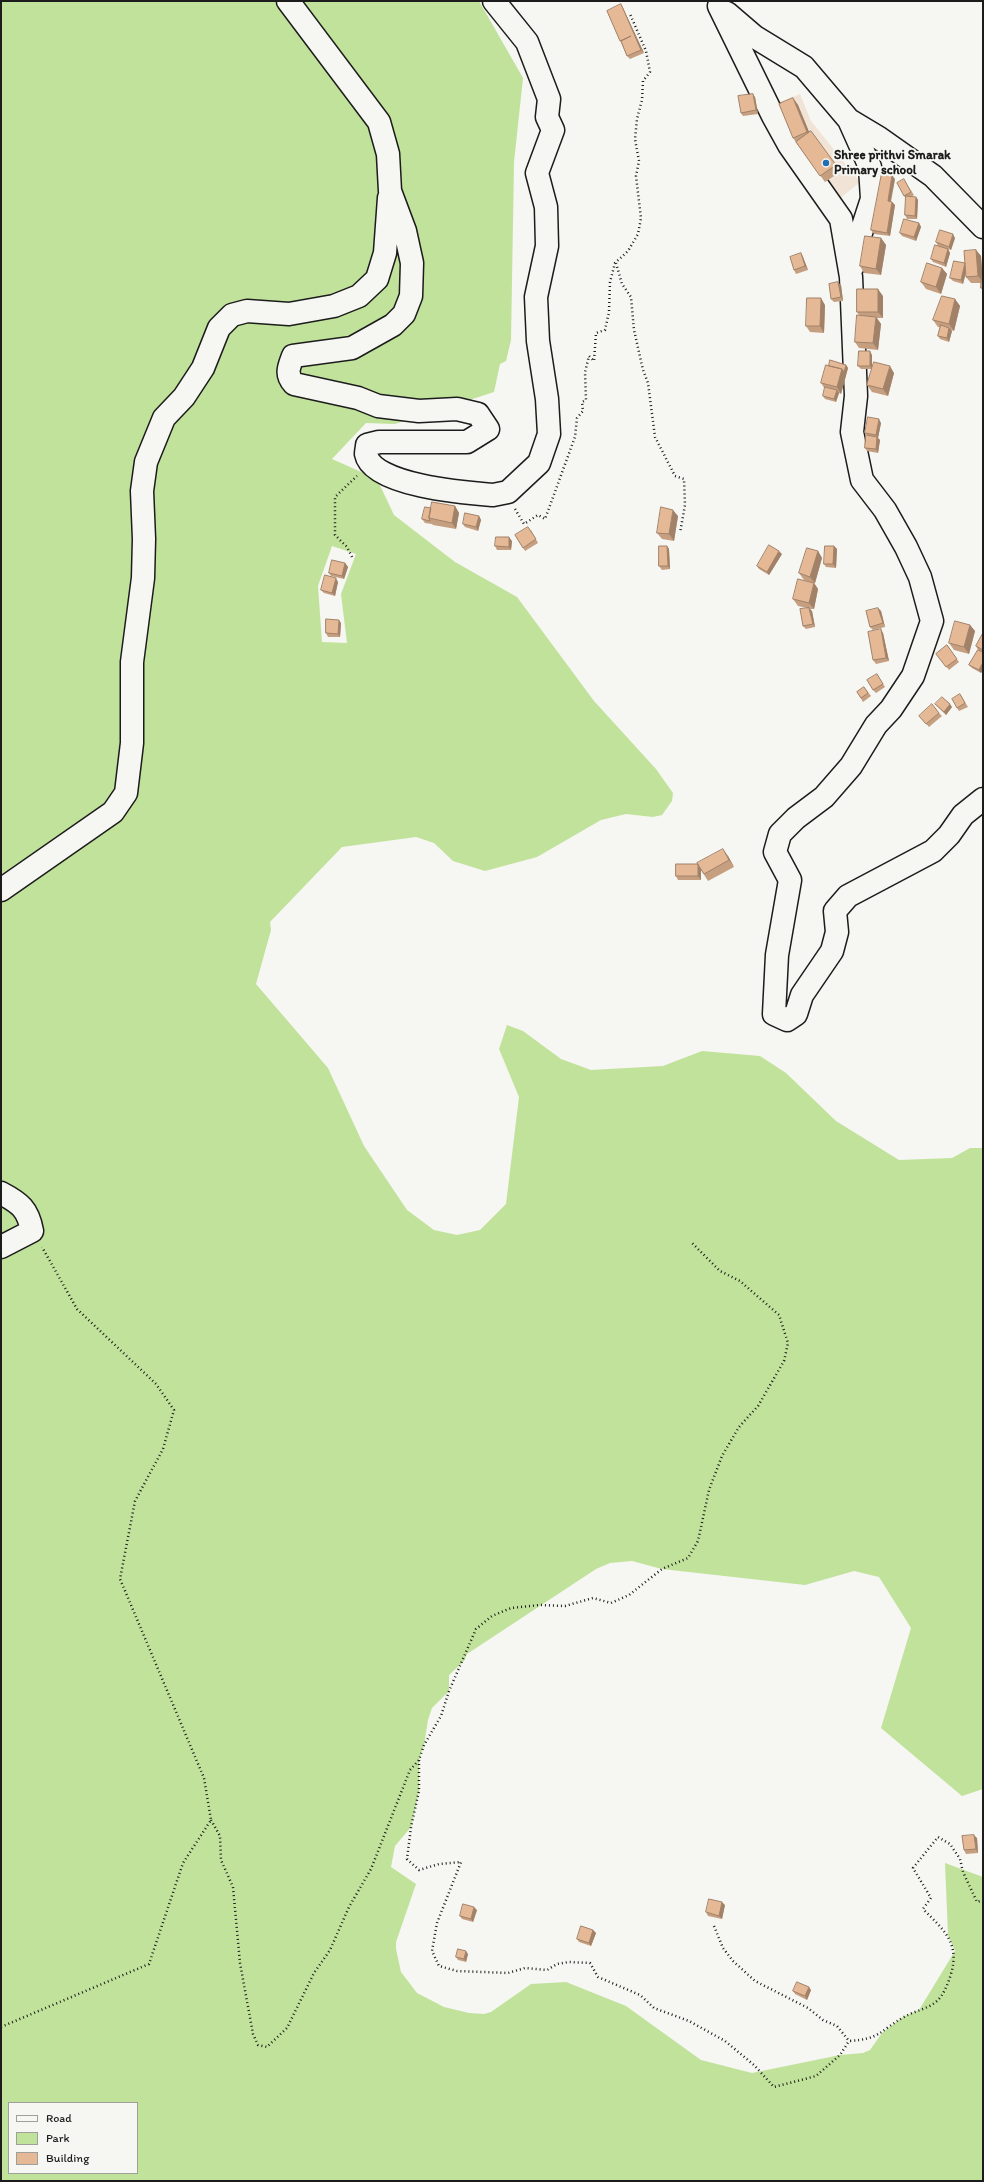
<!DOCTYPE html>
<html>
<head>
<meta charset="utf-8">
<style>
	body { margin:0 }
	#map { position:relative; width:984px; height:2182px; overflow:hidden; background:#f6f6f2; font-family:Itim,sans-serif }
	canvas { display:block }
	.frame { position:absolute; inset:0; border:2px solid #1c1c1c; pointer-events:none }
	.legend { position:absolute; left:8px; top:2102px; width:130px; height:72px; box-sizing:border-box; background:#f6f6f2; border:1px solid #9f9f9c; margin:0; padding:5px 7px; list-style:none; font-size:12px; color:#1c1c1c }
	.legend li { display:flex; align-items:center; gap:8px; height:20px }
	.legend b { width:20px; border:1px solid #9f9f9c }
</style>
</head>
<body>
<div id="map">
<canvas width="984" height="2182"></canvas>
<div class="frame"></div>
<ul class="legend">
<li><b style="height:5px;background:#f6f6f2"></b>Road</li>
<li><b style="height:11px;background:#c1e29b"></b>Park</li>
<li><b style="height:11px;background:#e6b996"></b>Building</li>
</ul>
</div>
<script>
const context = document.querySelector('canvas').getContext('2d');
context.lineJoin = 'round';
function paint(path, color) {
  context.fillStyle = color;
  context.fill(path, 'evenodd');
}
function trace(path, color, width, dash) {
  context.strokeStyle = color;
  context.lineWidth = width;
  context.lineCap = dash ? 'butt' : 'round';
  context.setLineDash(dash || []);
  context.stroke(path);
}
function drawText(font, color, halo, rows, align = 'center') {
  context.font = font + ' Itim,sans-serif';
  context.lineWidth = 4;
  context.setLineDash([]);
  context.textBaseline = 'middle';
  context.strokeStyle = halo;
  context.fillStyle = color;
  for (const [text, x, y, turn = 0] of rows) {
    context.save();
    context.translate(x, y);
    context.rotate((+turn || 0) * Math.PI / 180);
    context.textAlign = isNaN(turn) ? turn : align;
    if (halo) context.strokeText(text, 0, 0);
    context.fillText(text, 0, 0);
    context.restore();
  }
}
const built = new Path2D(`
	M800 94 811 121 860 182 836 202 777 103Z`);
const green = new Path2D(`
	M1 1H479L523 78 514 162 511 340 506 361 500 364 494 392 395 424 366 423 332 459 377 479 394 515 455 562 517 597 594 701 656 769 673 793 672 801 662 815 653 817 626 814 601 820 537 857 485 871 453 861 434 843 416 837 342 847 270 922 271 930 256 984 328 1068 364 1146 407 1210 434 1230 457 1235 480 1230 506 1204 519 1097 499 1049 507 1025 523 1031 561 1059 591 1070 663 1066 702 1051 760 1056 786 1073 836 1121 899 1160 952 1158 970 1148H983V1789L962 1796 881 1728 911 1628 879 1577 854 1571 805 1585 662 1569 632 1561 610 1563 596 1569 467 1654 464 1661 449 1675V1691L432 1708 428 1720 424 1745 419 1760V1791L411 1827 395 1846 391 1867 416 1884 396 1942V1949L401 1972 417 1993 444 2007 469 2013 484 2014 491 2012 531 1984 566 1982 626 2006 701 2060 752 2073 840 2055 863 2053 870 2050 882 2033 903 2017 919 2010 955 1951 948 1935 945 1863 983 1877V2181H1ZM332 546 356 554 341 594 347 643 322 642 318 586ZM9 2103H137V2173H9Z`);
const path = new Path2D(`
	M616 263 622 284 631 297 634 330 643 370 648 383 655 437 675 476 684 479 685 505 680 533
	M515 509 524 524 538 515 545 519 575 437 577 418 583 411 582 402 586 400 585 372 589 356 594 361 596 333 605 330 609 312 610 282 615 263 628 251 638 234 641 218 636 176 639 161 635 139 637 119 642 100 643 81 650 72 646 51 630 14
	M352 557 347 547 335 535V497L357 476
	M419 1760V1791L411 1827 407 1859 419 1870 439 1864 461 1862 437 1923 432 1951 439 1966 457 1971 508 1973 525 1968 547 1970 557 1964 569 1962 590 1963 598 1977 640 1995 654 2008 689 2021 725 2041 754 2065 774 2087 816 2076 840 2055 849 2041
	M211 1820 220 1836 221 1860 233 1887 240 1963 253 2034 258 2045 267 2047 287 2028 314 1973 330 1950 349 1907 371 1869 410 1770 419 1760 424 1745 441 1716 449 1691 476 1629 492 1616 511 1608 540 1605 565 1606 593 1598 611 1603 629 1595 662 1569 688 1558 698 1541 709 1490 722 1456 739 1427 758 1406 784 1361 788 1343 779 1315 740 1281 720 1271 692 1243
	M714 1926 723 1948 733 1961 755 1981 808 2008 823 2020 837 2026 849 2041C881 2039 879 2031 904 2017 914 2011 928 2009 937 2001 944 1994 948 1984 951 1974 960 1943 944 1930 923 1909L931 1898 913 1868 938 1837 950 1844 960 1859 963 1872 977 1902 983 1900
	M1 2027 149 1964 183 1863 211 1820 204 1778 120 1579 135 1501 163 1449 174 1410 156 1384 77 1309 42 1247`);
const minor = new Path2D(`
	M288 1 379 122 388 154 390 191 405 231 412 263 411 296 404 314 393 325 352 348 293 356C289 367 285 374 294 384L358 398 378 406 419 411 457 409 478 414 488 429 467 442H379L367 445C367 448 366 451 366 454 372 486 467 493 493 495L508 492 539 463 549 434 547 399 538 341 536 297 547 246 546 207 537 173 553 130 547 117 549 99 527 42 494 1
	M719 6 773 116 789 145 841 219 851 277 856 396 852 432 862 480 885 510 906 547 920 577 932 621 913 676 891 709 876 725 851 766 824 797 796 818 780 834 775 852 790 880 777 955 774 1014 787 1020 796 1014 802 995 832 951 837 932 835 911 848 896 933 851 949 835 963 815 983 799
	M727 13 755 37 804 67 849 120 879 138 933 176 983 227
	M849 120 870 167 872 199 857 245 853 266
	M1 890 113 812 126 793 132 743V662L143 578 144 539 142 491 146 462 164 418 184 397 203 368 219 328 232 315 247 311 289 314 334 306 359 296 377 279 385 253 389 198
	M1 1193C20 1203 28 1209 32 1231L1 1247`);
const wall = new Path2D(`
	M623 8 644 53 630 59 627 56 607 11Z
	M755 97 758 114 743 116 741 113Z
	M793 98 798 105 809 132 811 131 840 172 825 182 793 138Z
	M895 179 891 202H892L895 205 890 236 874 234 871 230Z
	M906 183 914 195 911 197H916L918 200 917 219H907L905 215 906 198 904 196Z
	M919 223 921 227 916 241 902 236 900 233Z
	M881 238 886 245 881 275 864 273 860 266Z
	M955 238 951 250 938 246 936 242Z
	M948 249 950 253 946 267 933 262 931 259Z
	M976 250 981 256 982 272H983V291L981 288V283H971L966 277V273L963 284 953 281 950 278 965 263Z
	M801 253 803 257 808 270 796 274 794 270Z
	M942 268 947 274 941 294 926 289 921 282Z
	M841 285 843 301 834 302 831 299Z
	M883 296V318H877L881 324 878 350 859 348 855 342 859 315 857 312Z
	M955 299 960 306 954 331 951 330 952 331 949 342 940 339 938 336 940 327H938L933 320Z
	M825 305 824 333 810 332 806 326Z
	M872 355V368L894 373 888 396 872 392 867 385 872 369H861L858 366Z
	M846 365 848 368 841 394 839 393 836 402 825 399 823 396 825 389 821 383 829 366Z
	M881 423 878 438 880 440 878 453 867 451 865 448 867 435 865 433Z
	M455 506 459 513 456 529 433 525 432 524 425 523 422 519 431 508Z
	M479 516 481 520 478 531 465 527 463 524Z
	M678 516 674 541 662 539 657 533Z
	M531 530 538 543 525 551 515 535Z
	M512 541 511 550H497L495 546Z
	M667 546 669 549 670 569 662 570 659 566Z
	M834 546 837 549 836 568 826 567 824 564Z
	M818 551 822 558 815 583H814L818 589 814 609H810L812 611 815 627 806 629 803 626 807 608 798 606 793 599 810 582 804 580 799 573Z
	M782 554 769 575 759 569 757 566Z
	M345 563 348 567 344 579 331 576 329 573Z
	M338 582 335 596 324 593 321 590Z
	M878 608 881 611 885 627 873 630 870 627Z
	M341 623 340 637H328L326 633Z
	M970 625 975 631 969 654 954 650 949 643Z
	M883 633 889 661 876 664 873 660Z
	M983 633V670L981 673 972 668 969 665 978 650 976 646Z
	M947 645 959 662 949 670 936 654Z
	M877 674 885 687 876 693 873 690Z
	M864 687 871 696 863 702 857 692Z
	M960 694 968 707 959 711 957 708Z
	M935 704 952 707 946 715Z
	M939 713 942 716 929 727 919 716Z
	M728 856 734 867 708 881 701 870V880H678L676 876 698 864Z
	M977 1838 978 1853 966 1854 964 1850Z
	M725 1905 722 1919 708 1916 706 1912Z
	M477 1910 473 1922 462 1919 460 1916Z
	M593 1930 596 1933 591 1946 579 1942 577 1939Z
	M468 1954 466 1962 458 1960 456 1957Z
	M811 1990 807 2000 795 1994 793 1991Z`);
const shadedWall = new Path2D(`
	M621 4 623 8 644 53 641 50Z
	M753 94 755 97 758 114 756 110Z
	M793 98 798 105 812 139 807 132Z
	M892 175 895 179 890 204 888 201Z
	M916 197 918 200 917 219 915 216Z
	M892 202 895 205 890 236 887 233Z
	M919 223 921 227 916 241 914 237Z
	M953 234 955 238 951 250 949 247Z
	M881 238 886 245 881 275 876 269Z
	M948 249 950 253 946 267 944 263Z
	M976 250 981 256 983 282 978 276Z
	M801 253 803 257 808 270 805 266Z
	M965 263 967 267 963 284 961 280Z
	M942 268 947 274 941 294 936 287Z
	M838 282 841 285 843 301 841 297Z
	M878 289 883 296V318L878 312Z
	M821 298 825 305 824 333 820 326Z
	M955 299 960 306 954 331 949 324Z
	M876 317 881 324 878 350 873 343Z
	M949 328 952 331 949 342 947 338Z
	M870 351 872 355V369L870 366Z
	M846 365 848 368 841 394 837 387 842 369Z
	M890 366 894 373 888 396 883 389Z
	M837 390 839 393 836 402 834 399Z
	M879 419 881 423 878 438 876 435Z
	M877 437 880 440 878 453 876 449Z
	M455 506 459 513 456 529 452 523Z
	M673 510 678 516 674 541 669 534Z
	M479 516 481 520 478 531 476 527Z
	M509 537 512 541 511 550 509 547Z
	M667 546 669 549 670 569 668 566Z
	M834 546 837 549 836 568 833 564Z
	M779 551 782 554 769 575 767 572Z
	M818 551 822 558 815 583 810 577Z
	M345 563 348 567 344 579 342 576Z
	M336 578 338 582 335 596 332 593Z
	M814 583 818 589 814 609 809 603Z
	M809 608 812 611 815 627 813 624Z
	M878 608 881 611 885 627 883 623Z
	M339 620 341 623 340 637 338 634Z
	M970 625 975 631 969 654 964 647Z
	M881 629 883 633 889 661 886 658Z
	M983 662V670L981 673 979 670Z
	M950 704 952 707 946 715 944 712Z
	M723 849 728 856 734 867 729 860Z
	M698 864 701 867V880L698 876Z
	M974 1835 977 1838 978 1853 976 1849Z
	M722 1902 725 1905 722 1919 719 1916Z
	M474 1907 477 1910 473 1922 471 1919Z
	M593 1930 596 1933 591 1946 589 1943Z
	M466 1951 468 1954 466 1962 464 1959Z
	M809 1987 811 1990 807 2000 805 1996Z`);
const building = new Path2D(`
	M621 4 641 50 627 56 621 41 631 36 620 41 607 11Z
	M753 94 756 110 741 113 738 96Z
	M793 98 807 132 793 138 779 104Z
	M811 131 836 165 820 176 796 142Z
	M882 173 892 175 888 201 892 202 887 233 871 230Z
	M904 179 911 192 904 196 897 183Z
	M906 196 916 197 915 216 905 215Z
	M904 219 919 223 914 237 900 233Z
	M940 230 953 234 949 247 936 242Z
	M865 236 881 238 876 269 860 266Z
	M935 245 948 249 944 263 931 259Z
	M976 250 978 276 966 277 964 251Z
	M801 253 805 266 794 270 790 257Z
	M954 261 965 263 961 280 950 278Z
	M927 263 942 268 936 287 921 282Z
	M982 272H983V288H981Z
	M838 282 841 297 831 299 829 284Z
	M857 289H878V312H857Z
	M942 296 955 299 949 324 933 320Z
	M807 298H821L820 326H806Z
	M857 315 876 317 873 343 855 342Z
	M941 325 949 328 947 338 938 336Z
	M859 351H870V366H858Z
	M830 360 846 365 844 372 842 369 829 366Z
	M874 362 890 366 883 389 867 385Z
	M826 365 842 369 837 387 821 383Z
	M825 387 837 390 834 399 823 396Z
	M868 417 879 419 876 435 865 433Z
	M866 435 877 437 876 449 865 448Z
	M432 502 455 506 452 523 429 518Z
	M425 507 431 508 429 518 430 521 422 519Z
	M661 507 673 510 669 534 657 533Z
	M465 513 479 516 476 527 463 524Z
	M528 527 536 539 523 548 515 535Z
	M496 537H509V547L495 546Z
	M769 545 779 551 767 572 757 566Z
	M659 546H667L668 566H659Z
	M825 546H834L833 564H824Z
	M807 548 818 551 810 577 799 573Z
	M332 560 345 563 342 576 329 573Z
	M325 575 336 578 332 593 321 590Z
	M798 579 814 583 809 603 793 599Z
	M809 608 813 624 803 626 800 609Z
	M878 608 883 623 870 627 866 611Z
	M326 619 339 620 338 634 326 633Z
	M955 621 970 625 964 647 949 643Z
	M881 629 886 658 873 660 868 632Z
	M983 633V650L976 646Z
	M947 645 957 659 946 667 936 654Z
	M978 650 983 652V662L979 670 969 665Z
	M877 674 883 684 873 690 867 680Z
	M864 687 868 693 861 698 857 692Z
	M960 694 965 703 957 708 952 699Z
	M942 697 950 704 944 712 935 704Z
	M932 704 939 713 926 724 919 716Z
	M723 849 729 860 704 874 697 863Z
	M676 864H698V876H676Z
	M974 1835 976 1849 964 1850 962 1836Z
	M709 1899 722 1902 719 1916 706 1912Z
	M463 1904 474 1907 471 1919 460 1916Z
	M581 1926 593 1930 589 1943 577 1939Z
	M458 1949 466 1951 464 1959 456 1957Z
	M797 1982 809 1987 805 1996 793 1991Z`);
const markers = [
	[826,163,4,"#1f6fb2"]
];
const poiNames = [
	["Shree prithvi Smarak",834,156],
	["Primary school",834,171]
];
paint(built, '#f1e4d6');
paint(green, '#c1e29b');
trace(minor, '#1c1c1c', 25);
trace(path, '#1c1c1c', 2.5, [1, 3]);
trace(minor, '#f6f6f2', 22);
paint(wall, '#c69f81');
paint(shadedWall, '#a18269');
paint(building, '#e6b996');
trace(building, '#a18269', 1);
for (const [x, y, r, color] of markers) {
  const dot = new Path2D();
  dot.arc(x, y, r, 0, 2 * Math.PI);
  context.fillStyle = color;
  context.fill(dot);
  trace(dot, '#f6f6f2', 1.5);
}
drawText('bold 13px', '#1c1c1c', '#f6f6f2', poiNames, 'left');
</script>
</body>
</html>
